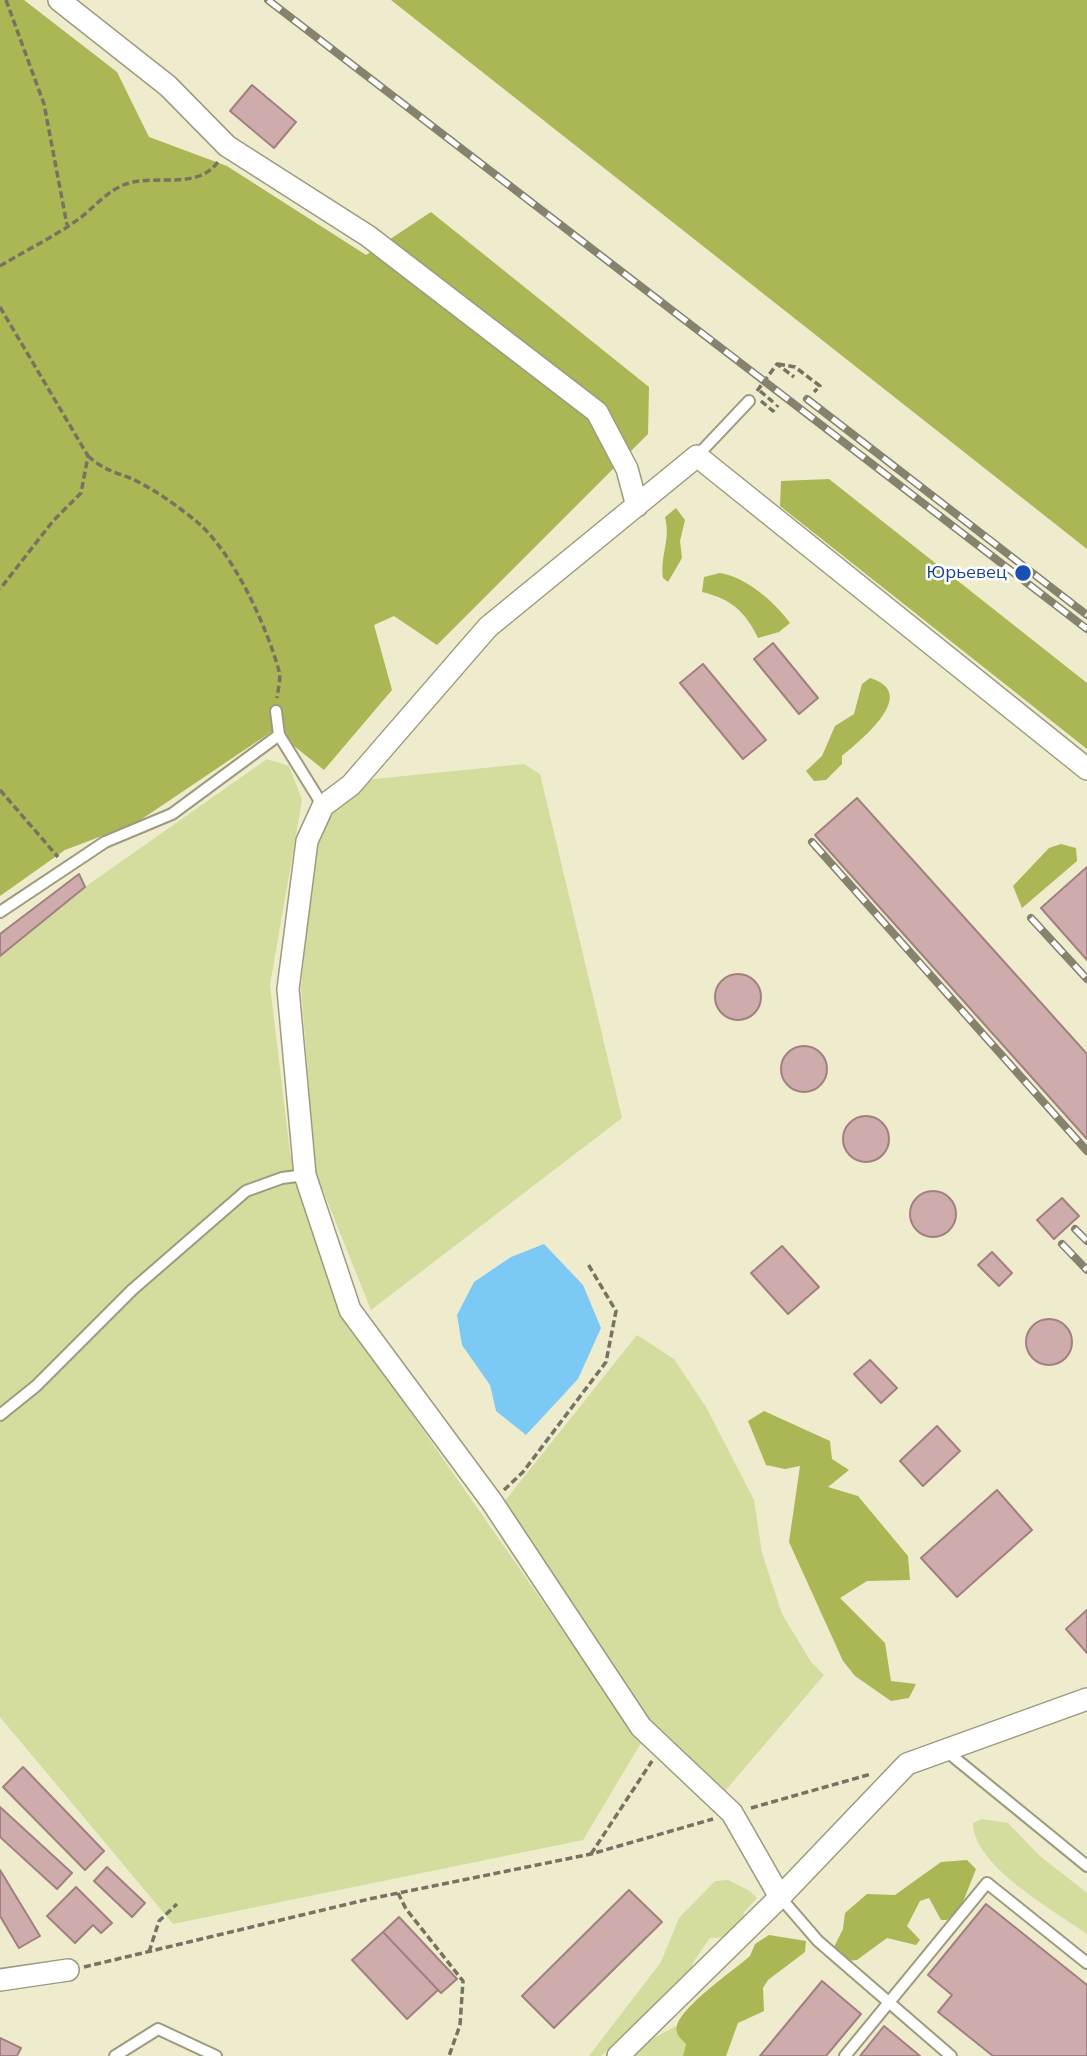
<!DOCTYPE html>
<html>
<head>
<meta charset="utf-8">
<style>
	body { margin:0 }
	canvas { display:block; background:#efebcd }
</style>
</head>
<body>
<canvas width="1087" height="2056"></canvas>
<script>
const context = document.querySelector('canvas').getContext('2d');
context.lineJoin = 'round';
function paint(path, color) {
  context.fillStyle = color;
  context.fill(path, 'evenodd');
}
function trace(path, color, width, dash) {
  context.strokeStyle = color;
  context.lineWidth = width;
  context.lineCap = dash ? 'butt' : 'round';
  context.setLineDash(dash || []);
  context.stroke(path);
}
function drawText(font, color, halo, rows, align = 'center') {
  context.font = font + ' Mulish,sans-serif';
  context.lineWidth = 5;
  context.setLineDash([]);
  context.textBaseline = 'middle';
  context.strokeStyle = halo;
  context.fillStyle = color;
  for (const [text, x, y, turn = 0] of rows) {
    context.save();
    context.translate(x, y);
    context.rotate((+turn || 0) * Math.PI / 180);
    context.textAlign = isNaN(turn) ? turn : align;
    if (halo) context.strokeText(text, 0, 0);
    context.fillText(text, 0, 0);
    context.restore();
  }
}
const green = new Path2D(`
	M267 759 289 766 302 800 270 985 290 1153 345 1318 641 1743 583 1840 173 1924 0 1717V956L85 887Z
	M524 764 540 774 622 1118 371 1310 316 1173 301 988 316 839 333 810 364 780Z
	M637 1335 674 1359 706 1407 754 1500 762 1553 782 1614 811 1662 824 1675 725 1791 641 1715 500 1507Z
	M982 1819 1008 1823 1040 1856 1087 1893V1934C1054 1910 974 1867 973 1823Z
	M728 1880 750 1891 757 1898 744 1912 742 1926 728 1937 710 1938 694 1961 686 1982 601 2056H589L661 1962 679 1918 715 1881Z
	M676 2026 677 2033 686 2044 683 2056H632L644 2043Z`);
const forest = new Path2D(`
	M0 0H24L117 72 149 137 227 166 366 255 431 212 649 387 648 434 437 645 394 616 374 625 392 690 324 770 274 730 136 823 65 850 0 896Z
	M391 0H1087V549Z
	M829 479 1087 683V749L780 506 781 481Z
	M676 508 685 520 680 541 682 558 668 582 663 578C660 554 671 541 665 517Z
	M720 573C746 577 775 602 790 623L779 632 758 638C745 611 731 599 702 592L704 577Z
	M870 678C920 693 862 739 842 756V764L826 780 814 781 806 771 822 756 835 726 854 714 862 684Z
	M1061 844 1076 848 1077 861 1022 908 1013 886 1049 848Z
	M764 1411 830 1441 832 1459 849 1470 828 1487 858 1496 908 1556 910 1580 867 1581 840 1598 885 1643 891 1681 916 1684 909 1698 891 1701 855 1676 843 1661 789 1542 800 1466 785 1469 766 1465 748 1421Z
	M967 1860 976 1869 961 1907 947 1920H941L929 1898 920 1901 907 1926 920 1940 916 1945 887 1938 857 1960 833 1962 829 1957 843 1929 845 1913 867 1894 895 1895 941 1862Z
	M769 1935 806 1941 805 1952 768 1980 763 1988 764 2011 738 2023 726 2056H683L686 2044C681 2039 674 2033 677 2025 683 2005 733 1971 750 1956L755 1944Z`);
const water = new Path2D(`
	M544 1244 583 1285 601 1328 578 1379 526 1435 496 1411 490 1385 462 1345 457 1315 474 1282 511 1257Z`);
const building = new Path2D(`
	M252 85 296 122 274 148 230 111Z
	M773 643 818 698 799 714 754 659Z
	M703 664 766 740 743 759 680 683Z
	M857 798 1087 1054V1139L815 835Z
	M1087 867V960L1041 908Z
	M79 874 85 887 0 956V934Z
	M715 997a23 23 0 1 1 46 0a23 23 0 1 1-46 0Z
	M781 1069a23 23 0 1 1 46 0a23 23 0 1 1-46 0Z
	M843 1139a23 23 0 1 1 46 0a23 23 0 1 1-46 0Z
	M910 1214a23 23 0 1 1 46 0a23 23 0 1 1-46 0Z
	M1062 1198 1079 1216 1054 1239 1037 1220Z
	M782 1246 819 1287 788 1314 751 1273Z
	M992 1252 1012 1273 999 1286 978 1265Z
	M1026 1342a23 23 0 1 1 46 0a23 23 0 1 1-46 0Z
	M870 1360 897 1388 881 1403 854 1374Z
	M937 1426 960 1451 923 1486 900 1461Z
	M997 1490 1032 1530 957 1597 921 1558Z
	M1087 1610V1653L1066 1629Z
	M23 1767 104 1851 85 1870 3 1787Z
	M0 1807 72 1873 57 1889 0 1837Z
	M107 1867 145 1903 132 1917 94 1881Z
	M0 1870 40 1936 19 1948 0 1916Z
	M76 1887 112 1923 101 1933 93 1925 75 1943 47 1916Z
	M629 1890 662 1922 554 2028 522 1996Z
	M986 1904 1087 1985V2056H993L938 2012 952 1995 928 1975Z
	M399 1917 457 1979 441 1993 383 1932Z
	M383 1932 438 1990 407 2019 352 1960Z
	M822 1981 861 2014 826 2056H760Z
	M884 2026 920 2056H860Z
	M0 2038 21 2048 17 2056H0Z`);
const path = new Path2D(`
	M6 0 44 104 67 225
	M0 266C26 250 56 236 80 218 97 205 110 187 133 182 162 176 201 189 219 160
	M0 307 88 456 81 493 53 521 0 589
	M778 364 795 367 820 386 814 392
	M757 391 777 364 794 377
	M760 391 773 402
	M761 401 773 411 778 405
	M88 456C104 470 112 471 130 478 153 488 179 507 197 522 233 552 267 627 279 671 281 679 278 689 277 698
	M0 790 58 857
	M504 1490 523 1472 606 1362 616 1311 588 1264
	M751 1808 871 1774
	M591 1854 652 1761
	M398 1893 406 1909 463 1981 460 2025 449 2056
	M149 1952 159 1921 177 1904
	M84 1967 369 1899 591 1854 713 1819`);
const lane = new Path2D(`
	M697 456 749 401
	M276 711 279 735
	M0 912 105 842 172 814 279 735 323 806
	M0 1415 36 1386 132 1290 246 1191 282 1178 305 1175
	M945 1750 1087 1866
	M780 1897 818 1941 951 2056
	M115 2056 158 2029 216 2056
	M845 2056 987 1883 1087 1963`);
const street = new Path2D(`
	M59 0 168 86 227 146 368 236 597 412 627 469 637 506
	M780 1897 732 1813 641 1727 492 1502 350 1310 305 1175 288 989 307 841 323 806 351 785 488 627 697 456 1087 769
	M0 1980 68 1970
	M618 2056 780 1897 907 1764 1087 1699`);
const rail = new Path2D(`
	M268 0 1087 629
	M807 399 1087 615
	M812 842 1087 1151
	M1031 918 1087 979
	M1075 1229 1087 1241
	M1062 1244 1087 1270`);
const markers = [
	[1023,573,9,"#1a4fb4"]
];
const transitNames = [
	["Юрьевец",1007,573]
];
paint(green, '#d4dd9d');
paint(forest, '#abb655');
paint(water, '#7dc9f5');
paint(building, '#ceacab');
trace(building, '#a1807f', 2);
trace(lane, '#9f9a7e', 14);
trace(street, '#9f9a7e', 24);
trace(path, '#767360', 3.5, [7, 3.5]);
trace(lane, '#fff', 10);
trace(street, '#fff', 21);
trace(rail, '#85826e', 8);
trace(rail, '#fff', 5, [16]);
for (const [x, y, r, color] of markers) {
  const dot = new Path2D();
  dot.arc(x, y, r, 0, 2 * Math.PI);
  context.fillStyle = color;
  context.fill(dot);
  trace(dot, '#fff', 2.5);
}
drawText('18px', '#164399', '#fff', transitNames, 'right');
</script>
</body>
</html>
